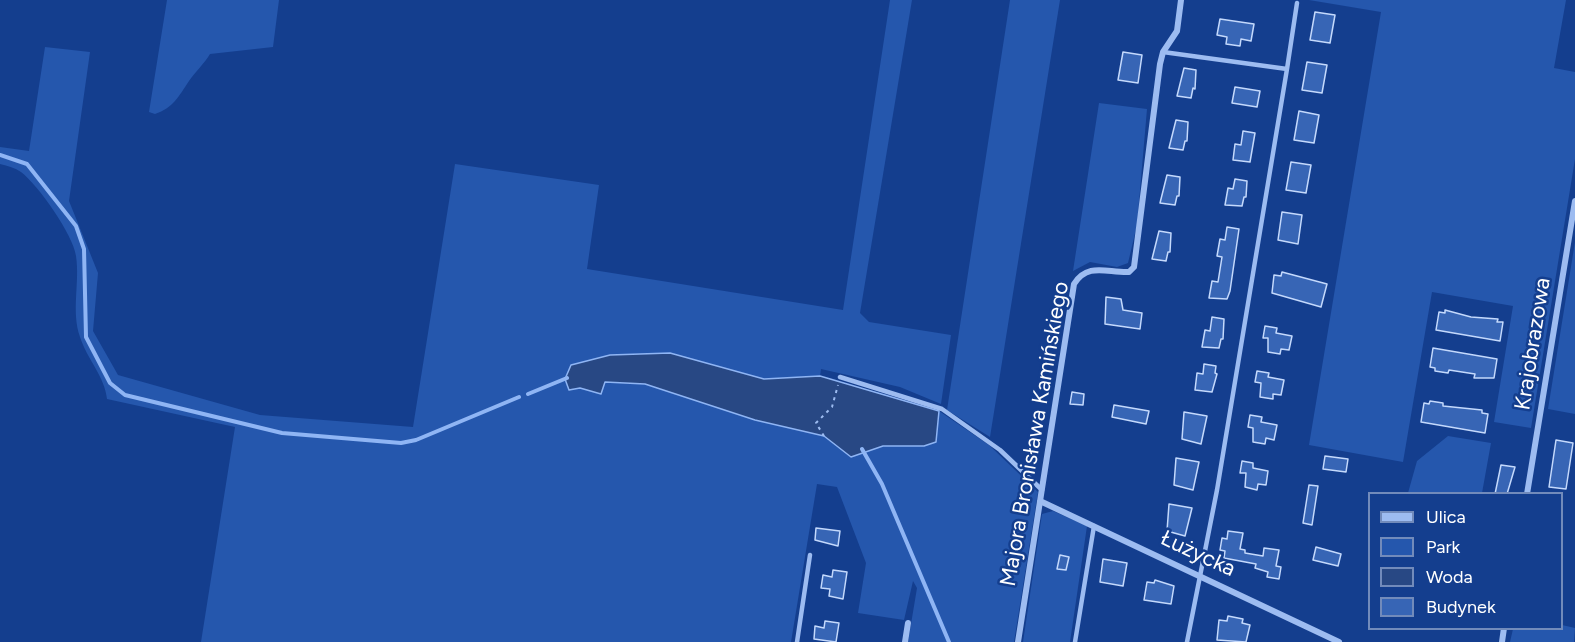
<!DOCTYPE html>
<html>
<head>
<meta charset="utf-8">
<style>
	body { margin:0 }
	#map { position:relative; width:1575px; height:642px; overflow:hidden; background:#143e8e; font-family:Figtree,sans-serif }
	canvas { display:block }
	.legend { position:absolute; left:1368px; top:492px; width:195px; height:138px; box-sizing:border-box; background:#143e8e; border:2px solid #728bbb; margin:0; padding:8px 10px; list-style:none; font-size:18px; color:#fff }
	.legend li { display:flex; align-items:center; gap:12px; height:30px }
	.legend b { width:30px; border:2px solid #728bbb }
</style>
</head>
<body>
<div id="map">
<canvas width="1575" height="642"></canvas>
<ul class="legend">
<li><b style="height:8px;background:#9dbcf1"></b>Ulica</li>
<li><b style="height:16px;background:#2557ad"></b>Park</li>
<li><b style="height:16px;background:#284884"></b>Woda</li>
<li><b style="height:16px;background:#3765b5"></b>Budynek</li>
</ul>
</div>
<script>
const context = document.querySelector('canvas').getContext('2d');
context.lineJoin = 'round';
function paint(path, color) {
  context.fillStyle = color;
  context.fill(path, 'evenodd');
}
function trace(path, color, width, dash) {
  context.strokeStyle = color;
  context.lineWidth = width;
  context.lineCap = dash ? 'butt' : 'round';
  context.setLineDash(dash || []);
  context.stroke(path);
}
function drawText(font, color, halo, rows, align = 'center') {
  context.font = font + ' Figtree,sans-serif';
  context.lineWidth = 5;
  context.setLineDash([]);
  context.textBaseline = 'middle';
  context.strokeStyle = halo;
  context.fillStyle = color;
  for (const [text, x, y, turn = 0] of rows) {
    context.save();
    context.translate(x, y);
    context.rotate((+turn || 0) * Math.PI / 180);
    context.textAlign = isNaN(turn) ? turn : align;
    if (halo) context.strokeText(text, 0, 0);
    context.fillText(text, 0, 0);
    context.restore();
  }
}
const green = new Path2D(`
	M167 0H279L273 47 210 54C204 64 195 72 189 81 179 96 173 108 155 114L149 112Z
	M890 0H912L860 313 869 322 951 335 941 404 900 387 821 369 820 376 764 379 670 353 570 390 580 388 601 394 605 382 645 384 755 420 824 436 851 457 883 446 936 442 939 411 989 445 1038 492 1014 642H908L917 588 913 581 904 620 858 613 866 563 837 487 817 484 791 642H201L235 427 107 399C105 377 87 359 80 337 71 311 80 283 76 256 73 234 38 185 21 172 15 168 8 166 0 164V147L29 151 45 47 90 52 69 201 98 273 93 331 118 375 260 415 413 427 455 164 599 185 587 269 843 310Z
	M1010 0H1060L990 437 947 410Z
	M1309 0H1575H1566L1554 68 1575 72V159L1531 428 1494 422 1513 306 1432 292 1403 462 1309 445 1381 12Z
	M1099 103 1147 109 1137 225 1128 263 1117 267 1090 262 1073 271Z
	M1575 242V414L1548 409Z
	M1448 436 1491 443 1482 493H1408L1417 461Z
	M1053 511 1087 526 1070 642H1023L1042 514Z
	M1562 625 1575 628 1574 642H1510L1513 629 1562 628Z`);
const water = new Path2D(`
	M670 353 764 379 820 376 939 411 936 442 924 446H883L851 457 824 436 755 420 645 384 605 382 601 394 580 388 569 390 565 379 571 365 610 355Z`);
const stream = new Path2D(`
	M0 155 27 164 76 226 84 249 86 337 110 383 125 395 282 433 401 443 416 440 519 397
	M528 394 567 378
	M862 449 882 484 949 642`);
const building = new Path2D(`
	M1315 12 1335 15 1330 43 1310 40Z
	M1220 19 1254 24 1251 41 1241 39 1240 46 1226 44 1227 37 1217 35Z
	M1123 52 1142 55 1138 83 1118 80Z
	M1307 62 1327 65 1322 93 1302 90Z
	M1184 68 1196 70 1195 89 1193 88 1191 98 1177 96Z
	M1235 87 1260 91 1257 107 1232 103Z
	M1299 111 1319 115 1314 143 1294 140Z
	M1176 120 1188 122 1187 141H1185L1183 150 1169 148Z
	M1243 131 1255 133 1250 162 1233 160 1235 144 1241 145Z
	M1291 162 1311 165 1306 193 1286 190Z
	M1167 175 1180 177 1179 196H1177L1175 205 1160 203Z
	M1235 179 1247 181 1246 197H1244L1242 206 1225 205 1228 188 1233 189Z
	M1282 212 1302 215 1298 244 1278 240Z
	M1227 227 1239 229 1230 291 1227 299 1209 298 1212 281 1218 282 1222 257 1217 256 1220 239 1225 240Z
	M1159 231 1171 233 1170 252H1168L1166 261 1152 259Z
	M1282 272 1327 284 1321 307 1272 293 1274 275 1281 276Z
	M1106 297 1121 299 1123 310 1142 313 1140 329 1105 324Z
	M1445 310 1471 317 1498 319 1497 322H1503L1500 341 1436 330 1439 312 1445 313Z
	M1212 317 1224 319 1223 339H1221L1219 348 1202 347 1205 330 1210 331Z
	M1265 326 1277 328 1276 333 1292 336 1289 350 1281 349 1280 354 1268 352V338H1263Z
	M1433 348 1497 359 1494 378H1474L1475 374 1449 370 1448 373 1435 371V368L1430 367Z
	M1204 364 1216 366 1215 373 1217 374 1212 392 1195 390 1197 373 1203 374Z
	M1257 371 1269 373 1268 377 1284 380 1281 395 1273 394V399L1260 397 1261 383 1255 382Z
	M1072 392 1084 394 1083 405 1070 404Z
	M1430 401 1443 403V406L1482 410V413L1488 414 1485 433 1421 422 1424 403 1429 404Z
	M1114 405 1149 411 1146 424 1112 417Z
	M1184 412 1207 416 1201 444 1182 439Z
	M1250 415 1262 417 1261 422 1277 425 1274 440 1266 438 1265 444 1253 442V428L1248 427Z
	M1556 440 1573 443 1566 489 1549 487Z
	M1325 456 1348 459 1346 472 1323 469Z
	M1176 458 1199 462 1193 490 1174 485Z
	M1242 461 1253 463V468L1268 471 1266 485 1258 484 1257 490 1245 487 1246 473H1240Z
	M1501 465 1515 467 1507 494H1495Z
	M1309 485 1318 486 1312 525 1303 523Z
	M1169 504 1192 508 1185 536 1167 531Z
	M816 528 840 531 838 546 815 540Z
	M1228 531 1243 533 1240 549 1245 550V553L1263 556 1264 548 1279 550 1276 566 1281 567 1279 579 1267 577 1268 572 1255 568 1256 564 1224 558 1225 551 1220 550 1222 538 1227 539Z
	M1316 547 1341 554 1338 566 1313 560Z
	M1060 555 1069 557 1066 570 1057 569Z
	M1103 559 1127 563 1123 586 1100 582Z
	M833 570 847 572 843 599 829 596 830 589 821 588 823 575 832 577Z
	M1155 580 1174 586 1171 604 1144 600 1147 582 1154 583Z
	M1228 616 1243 619 1242 623 1250 625 1246 642 1217 640 1219 620 1227 621Z
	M825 621 839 623 836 642 814 639 815 626 824 628Z`);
const path = new Path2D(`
	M824 436 816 423 832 407 838 385`);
const lane = new Path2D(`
	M1163 52 1287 69 1217 490 1187 642
	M1287 69 1297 3
	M840 377 942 409 1000 450 1042 490
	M797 642 810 555
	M1075 642 1094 526`);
const street = new Path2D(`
	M1527 494 1575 201
	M1040 501 1339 642
	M905 642 908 623
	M1018 642 1074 284C1088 262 1107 273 1129 272L1134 267 1160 64 1163 52 1177 31 1181 0
	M1502 642 1504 628`);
const streetNames = [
	["Krajobrazowa",1533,344,-81],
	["Majora Bronisława Kamińskiego",1035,434,-80],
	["Łużycka",1198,554,25]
];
paint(green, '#2557ad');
paint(water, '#284884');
trace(water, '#8fb5f4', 1.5);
trace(stream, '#8fb5f4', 4);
paint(building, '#3765b5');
trace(building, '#c4d9fc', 1.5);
trace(path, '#9dbcf1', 2, [3, 4.5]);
trace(lane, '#9dbcf1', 4.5);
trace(street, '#9dbcf1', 6);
drawText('22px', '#fff', '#143e8e', streetNames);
</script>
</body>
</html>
